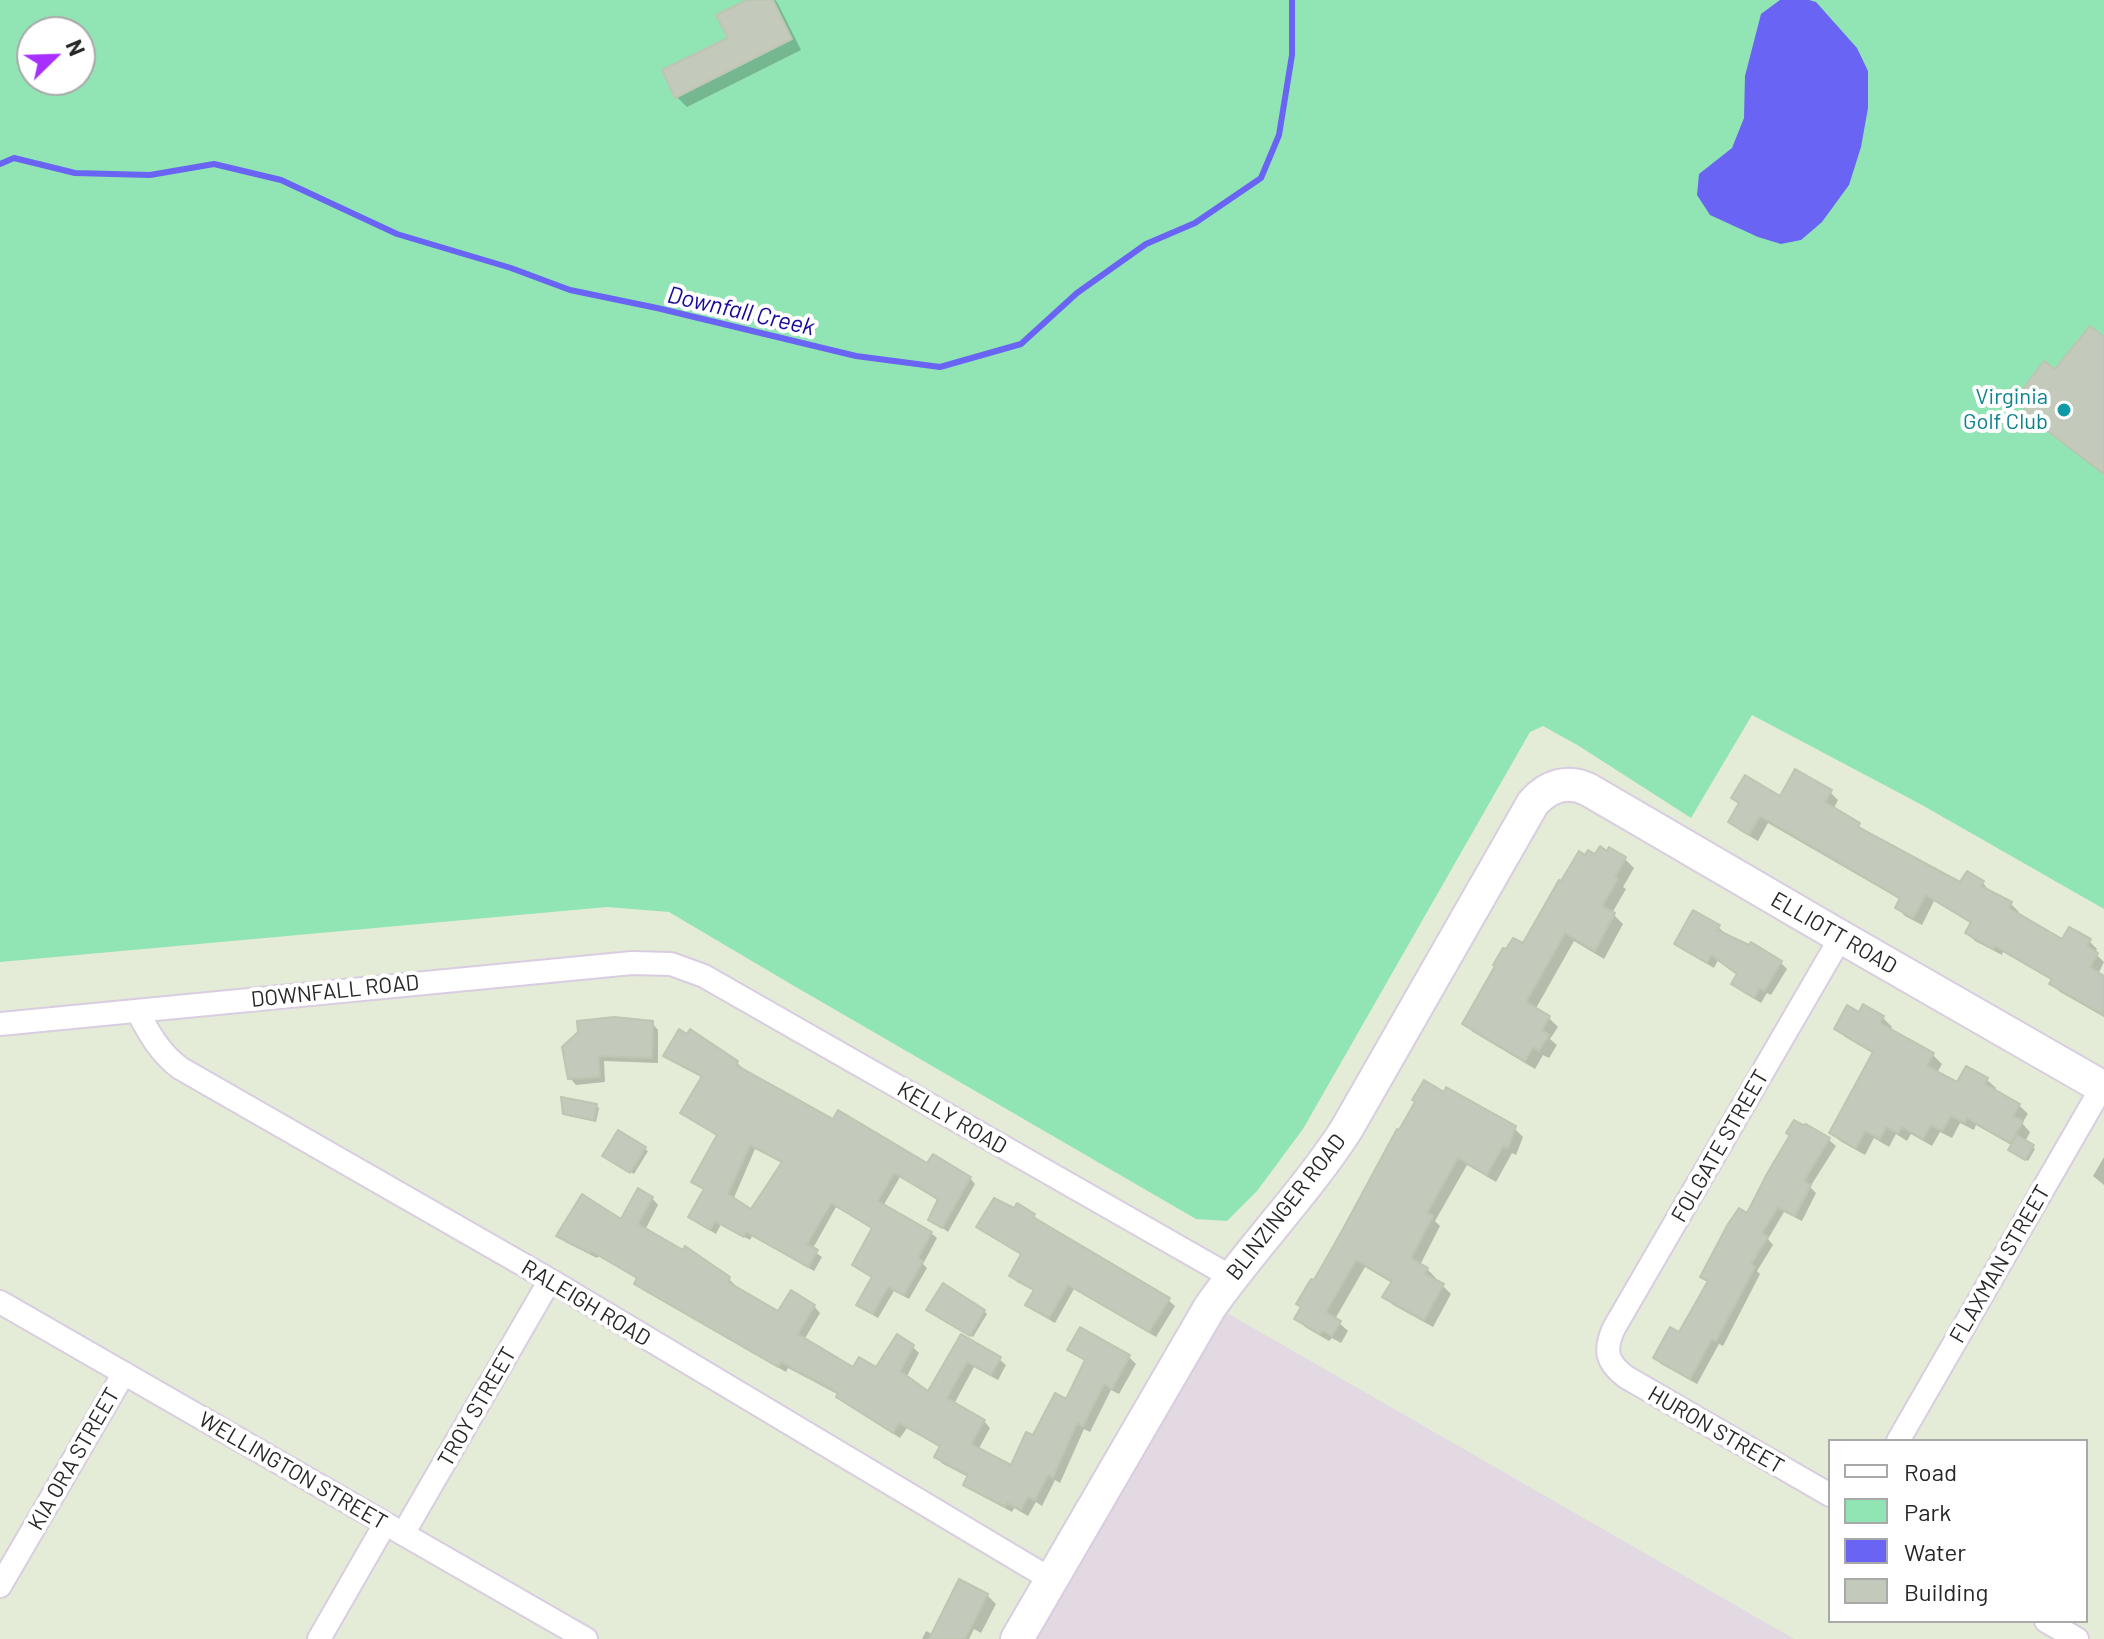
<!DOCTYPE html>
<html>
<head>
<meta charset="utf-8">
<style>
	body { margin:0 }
	#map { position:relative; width:2104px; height:1639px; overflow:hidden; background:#e4ebd7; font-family:Barlow,sans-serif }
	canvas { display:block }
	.legend { position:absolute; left:1828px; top:1439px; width:260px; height:184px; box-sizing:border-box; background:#fff; border:2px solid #a9a9a9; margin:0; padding:10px 14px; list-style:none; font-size:24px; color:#272727 }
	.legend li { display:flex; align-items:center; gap:16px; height:40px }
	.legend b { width:40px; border:2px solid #a9a9a9 }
	.north { position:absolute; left:16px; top:16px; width:80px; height:80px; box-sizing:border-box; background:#fff; border:2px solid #a9a9a9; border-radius:50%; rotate:67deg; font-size:22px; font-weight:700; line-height:32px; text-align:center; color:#272727 }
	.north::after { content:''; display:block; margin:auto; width:28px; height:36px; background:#a830ff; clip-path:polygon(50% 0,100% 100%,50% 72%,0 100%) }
</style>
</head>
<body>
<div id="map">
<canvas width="2104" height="1639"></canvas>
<ul class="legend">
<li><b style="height:10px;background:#fff"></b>Road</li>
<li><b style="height:22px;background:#91e5b4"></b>Park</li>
<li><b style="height:22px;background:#6964f3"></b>Water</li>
<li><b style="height:22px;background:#c3c9bb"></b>Building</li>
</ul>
<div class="north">N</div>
</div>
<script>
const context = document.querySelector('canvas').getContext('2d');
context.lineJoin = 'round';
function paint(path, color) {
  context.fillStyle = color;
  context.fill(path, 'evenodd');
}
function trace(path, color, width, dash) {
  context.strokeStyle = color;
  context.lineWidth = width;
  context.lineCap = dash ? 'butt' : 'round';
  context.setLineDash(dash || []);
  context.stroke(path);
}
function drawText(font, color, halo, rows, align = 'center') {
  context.font = font + ' Barlow,sans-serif';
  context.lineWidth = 8;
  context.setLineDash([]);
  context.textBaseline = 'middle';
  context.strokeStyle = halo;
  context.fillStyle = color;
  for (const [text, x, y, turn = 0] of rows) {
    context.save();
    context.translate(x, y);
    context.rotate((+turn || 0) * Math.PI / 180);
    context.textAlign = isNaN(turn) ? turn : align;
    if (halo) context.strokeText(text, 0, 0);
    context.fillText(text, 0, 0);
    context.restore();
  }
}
const industrial = new Path2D(`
	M1227 1313 1794 1639H1036Z`);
const green = new Path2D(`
	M0 0H2104V909L1922 805 1752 715 1691 818 1579 746 1543 726 1530 732 1303 1129 1257 1191 1227 1221 1196 1219 789 983 669 912 607 907 0 962ZM32 32H80V80H32Z`);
const water = new Path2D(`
	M1780 0H1809L1816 2 1857 48 1868 71V108L1861 147 1849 185 1822 222 1801 240 1781 244 1758 237 1710 215 1697 195 1699 174 1732 148 1744 118 1745 76 1761 14Z`);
const shadow = new Path2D(`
	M751 0H775L777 2 801 50 687 107 677 97 664 71 731 39Z
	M2104 339V475L2039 425 2026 412 2055 372Z
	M1830 792 1838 800 1833 810 1858 825 1866 833 1961 885 1983 883 1990 892 2011 904 2019 912 2017 915 2063 942 2089 941 2097 949 2095 953 2104 962 2098 974 2104 978V1017L2060 992 2052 984 2053 981 2003 952 2002 955 1975 941 1967 933 1972 924 1934 901 1922 925 1905 916 1897 908 1901 900 1768 823 1758 841 1739 830 1731 822 1741 805 1734 798 1780 799Z
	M1610 850 1625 859 1634 868 1623 887 1626 889 1612 913 1623 924 1604 959 1574 941 1535 1010 1549 1018 1558 1027 1550 1039 1557 1045 1549 1058 1543 1055 1535 1069 1473 1032 1464 1023 1524 946 1586 857 1607 854Z
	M1718 927 1725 933 1724 935 1780 962 1787 969 1771 995 1767 993 1761 1003 1740 990 1733 984 1739 975 1718 960 1714 968 1683 950 1677 944Z
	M1864 1007 1883 1018 1892 1027 1890 1031 1933 1055 1942 1064 1937 1073 1958 1085 1967 1069 1987 1080 1996 1088 1995 1090 2019 1105 2028 1114 2022 1123 2030 1132 2025 1142 2035 1149 2028 1161 2013 1152V1146L1976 1125 1974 1130 1960 1123 1952 1138 1940 1132 1932 1146 1911 1134 1907 1141 1896 1134 1889 1147 1874 1138 1865 1155 1840 1141 1831 1132 1874 1054 1845 1037 1836 1028 1860 1014Z
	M652 1023 658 1030V1063L604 1061 605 1082 576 1085 570 1078 565 1047Z
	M691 1032 737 1063 743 1068 741 1070 834 1122 928 1166 970 1178 975 1184 948 1232 930 1219 939 1201 900 1177 883 1206 931 1233 937 1238 923 1264 927 1268 909 1299 894 1291 878 1318 864 1310 858 1305 874 1279 854 1265 874 1229 836 1207 812 1250 822 1257 814 1271 752 1236 750 1240 721 1224 716 1234 696 1222 706 1191 693 1182 718 1136 688 1118 683 1113 703 1078 671 1061 666 1056ZM755 1149 783 1163 752 1212 733 1200Z
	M596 1106 599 1108 596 1122 568 1116 565 1113Z
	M1806 1126 1829 1140 1836 1146 1810 1187 1816 1193 1802 1221 1784 1212 1768 1239 1773 1245 1757 1271 1760 1274 1723 1346 1719 1344 1697 1384 1661 1364 1655 1358 1680 1335 1709 1283 1703 1276 1748 1216Z
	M1514 1128 1523 1137 1516 1155 1512 1153 1496 1182 1467 1165 1435 1221 1440 1226 1420 1265 1427 1269 1436 1278 1434 1281 1443 1286 1451 1294 1433 1327 1393 1305 1385 1296 1392 1283 1365 1267 1335 1319 1348 1331 1341 1343 1332 1338 1329 1341 1305 1327 1297 1318 1398 1132Z
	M619 1132 648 1151 634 1174 608 1158Z
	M2104 1157V1185L2093 1176Z
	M652 1198 658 1205 645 1230 729 1279 736 1286 735 1288 779 1314 814 1306 820 1313 804 1340 854 1370H877L912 1346 919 1353 906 1378 928 1394 962 1337 999 1359 1006 1365 998 1380 974 1367 954 1404 984 1421 990 1428 978 1450 1012 1468 1034 1438 1067 1401 1087 1362 1070 1350 1081 1330 1129 1357 1136 1364 1119 1394 1111 1390 1090 1432 1084 1429 1060 1483 1055 1480 1042 1506 1036 1502 1028 1516 1014 1508 1012 1512 973 1491 966 1485 970 1478 943 1464 936 1457 941 1448 907 1428 900 1438 845 1403 838 1397 839 1395 788 1368 786 1372 643 1290 636 1283 638 1279 599 1256 597 1258 565 1242 559 1236 621 1222Z
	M1014 1211 1034 1216 1040 1222 1168 1300 1175 1306 1156 1337 1074 1289 1055 1323 1034 1311 1028 1305 1036 1292 1017 1282 1011 1275 1023 1255 985 1233 979 1227Z
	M984 1311 987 1314 973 1337 931 1313Z
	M987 1595 996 1604 981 1633 974 1629 969 1639H922L926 1631 934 1635Z`);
const stream = new Path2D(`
	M0 164 14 158 75 173 150 175 214 164 281 180 397 234 511 268 570 290 657 308 856 356 940 367 1021 344 1077 293 1146 244 1195 223 1261 178 1279 135 1292 55V0`);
const building = new Path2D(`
	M747 0H773L792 39 675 98 662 70 728 38 716 15Z
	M2090 326 2104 337V474L2023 412 2026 408 2015 399 2044 361 2055 369Z
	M1795 769 1832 790 1825 802 1860 823 1858 827 1960 882 1967 871 1984 881 1981 886 2012 902 2009 908 2062 939 2069 927 2091 939 2087 946 2098 953 2090 967 2104 976V1015L2049 984 2052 979 1995 946 1993 949 1965 933 1971 922 1926 895 1913 918 1895 908 1900 898 1760 816 1749 835 1728 822 1739 803 1731 798 1745 775 1780 796Z
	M1600 846 1607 851 1609 847 1626 857 1615 877 1618 879 1602 906 1615 913 1595 951 1565 933 1526 1002 1550 1016 1542 1030 1549 1035 1539 1051 1533 1047 1525 1061 1462 1024 1495 966 1493 965 1503 948 1506 949 1513 938 1523 943 1559 880 1561 881 1579 851 1585 855 1588 850 1595 854Z
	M1693 910 1720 925 1717 930 1749 945 1751 942 1782 961 1764 991 1760 988 1754 998 1731 984 1737 974 1711 955 1707 963 1674 944Z
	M1863 1004 1884 1016 1880 1023 1934 1053 1927 1066 1957 1082 1966 1066 1988 1078 1985 1084 2020 1104 2013 1116 2023 1121 2011 1143 1967 1118 1965 1123 1951 1116 1942 1131 1931 1125 1923 1139 1902 1127 1898 1133 1886 1127 1880 1139 1865 1131 1856 1148 1829 1133 1873 1052 1834 1029 1847 1005 1859 1012Z
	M614 1017 653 1021 652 1058 598 1056 600 1077 568 1079 562 1047 578 1032 577 1021Z
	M679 1029 687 1034 690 1029 738 1061 736 1065 833 1119 838 1110 927 1163 933 1154 971 1177 942 1228 928 1220 938 1199 894 1173 878 1201 932 1232 918 1258 923 1261 904 1295 888 1287 873 1314 856 1305 872 1277 852 1265 872 1228 831 1203 807 1244 818 1250 808 1267 746 1232 744 1237 715 1221 710 1230 688 1217 704 1189 691 1182 717 1135 680 1113 702 1076 663 1056ZM750 1145 782 1162 751 1209 728 1194Z
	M1424 1080 1444 1092 1446 1087 1516 1126 1508 1148 1503 1146 1487 1175 1458 1158 1427 1213 1433 1216 1411 1258 1428 1268 1425 1274 1444 1284 1424 1320 1382 1297 1392 1281 1356 1260 1326 1312 1341 1321 1332 1336 1323 1331 1320 1334 1294 1319 1301 1307 1296 1304 1311 1279 1314 1280 1343 1229 1397 1129 1399 1130 1415 1102 1412 1100Z
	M561 1097 597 1104 594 1120 563 1114Z
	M1794 1120 1803 1125 1806 1124 1830 1138 1804 1181 1811 1185 1795 1216 1778 1207 1762 1233 1768 1237 1751 1264 1755 1267 1716 1341 1712 1339 1690 1379 1653 1358 1670 1327 1679 1332 1708 1281 1700 1277 1728 1224 1739 1208 1747 1213 1768 1172 1790 1135 1786 1133Z
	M618 1130 646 1147 630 1173 602 1156Z
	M2017 1135 2034 1145 2025 1160 2008 1150Z
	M638 1188 653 1197 638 1224 683 1250 685 1246 730 1277 728 1282 778 1311 791 1290 815 1305 798 1334 853 1367 859 1357 876 1367 897 1334 914 1345 900 1371 928 1391 961 1334 1001 1357 991 1375 967 1362 947 1398 985 1420 971 1444 1011 1465 1026 1432 1033 1435 1055 1393 1066 1399 1085 1360 1067 1350 1080 1327 1130 1355 1112 1389 1104 1384 1083 1426 1077 1423 1053 1477 1048 1475 1035 1500 1028 1497 1021 1510 1007 1503 1005 1507 963 1485 968 1475 934 1457 940 1446 899 1423 893 1433 836 1397 838 1393 781 1362 778 1367 634 1284 637 1278 591 1251 590 1253 556 1236 582 1194 621 1219Z
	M994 1198 1014 1208 1017 1203 1035 1214 1033 1217 1170 1298 1149 1332 1068 1285 1049 1318 1025 1305 1034 1290 1009 1276 1021 1254 976 1227Z
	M943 1283 985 1310 970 1336 926 1310Z
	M959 1579 988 1594 965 1639H929Z`);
const street = new Path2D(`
	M137 1011C149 1033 159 1052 180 1068L550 1280 1052 1580
	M0 1024 632 963 671 964 704 976 1219 1270 1230 1279
	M0 1302 586 1639
	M1898 1441 2102 1087
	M1830 1495 1626 1377C1606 1362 1604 1350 1614 1328L1841 937
	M403 1534 550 1280
	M0 1586 124 1373
	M2046 1621 2077 1639
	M319 1639 385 1524`);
const secondary = new Path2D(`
	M1017 1639 1210 1307C1253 1246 1305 1193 1346 1130L1533 803C1548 786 1568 779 1589 790L1841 937 2104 1088`);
const markers = [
	[2064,410,8,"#0f9aa8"]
];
const cultureNames = [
	["Virginia",2048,397],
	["Golf Club",2048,422]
];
const streetNames = [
	["ELLIOTT ROAD",1834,933,30],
	["DOWNFALL ROAD",335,991,-6],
	["KELLY ROAD",952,1118,30],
	["FOLGATE STREET",1720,1146,-60],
	["BLINZINGER ROAD",1286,1207,-52],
	["FLAXMAN STREET",2000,1264,-60],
	["RALEIGH ROAD",586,1303,31],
	["TROY STREET",477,1407,-60],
	["HURON STREET",1716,1430,30],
	["KIA ORA STREET",74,1459,-60],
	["WELLINGTON STREET",293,1471,30]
];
const waterNames = [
	["Downfall Creek",741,311,13]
];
paint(industrial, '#e2d9e2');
paint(green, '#91e5b4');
paint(water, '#6964f3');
paint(shadow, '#0003');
trace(stream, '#6964f3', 6);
paint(building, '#c3c9bb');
trace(building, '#bdc6b2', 2);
trace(street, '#d9cde1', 26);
trace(secondary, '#d9cde1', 36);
trace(street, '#fff', 22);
trace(secondary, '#fff', 32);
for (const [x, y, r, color] of markers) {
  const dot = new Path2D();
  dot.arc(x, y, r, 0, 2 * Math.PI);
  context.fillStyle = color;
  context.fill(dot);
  trace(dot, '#fff', 3);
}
drawText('22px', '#0d838f', '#fff', cultureNames, 'right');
drawText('22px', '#272727', '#fff', streetNames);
drawText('italic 24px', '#18079b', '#fff', waterNames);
</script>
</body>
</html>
